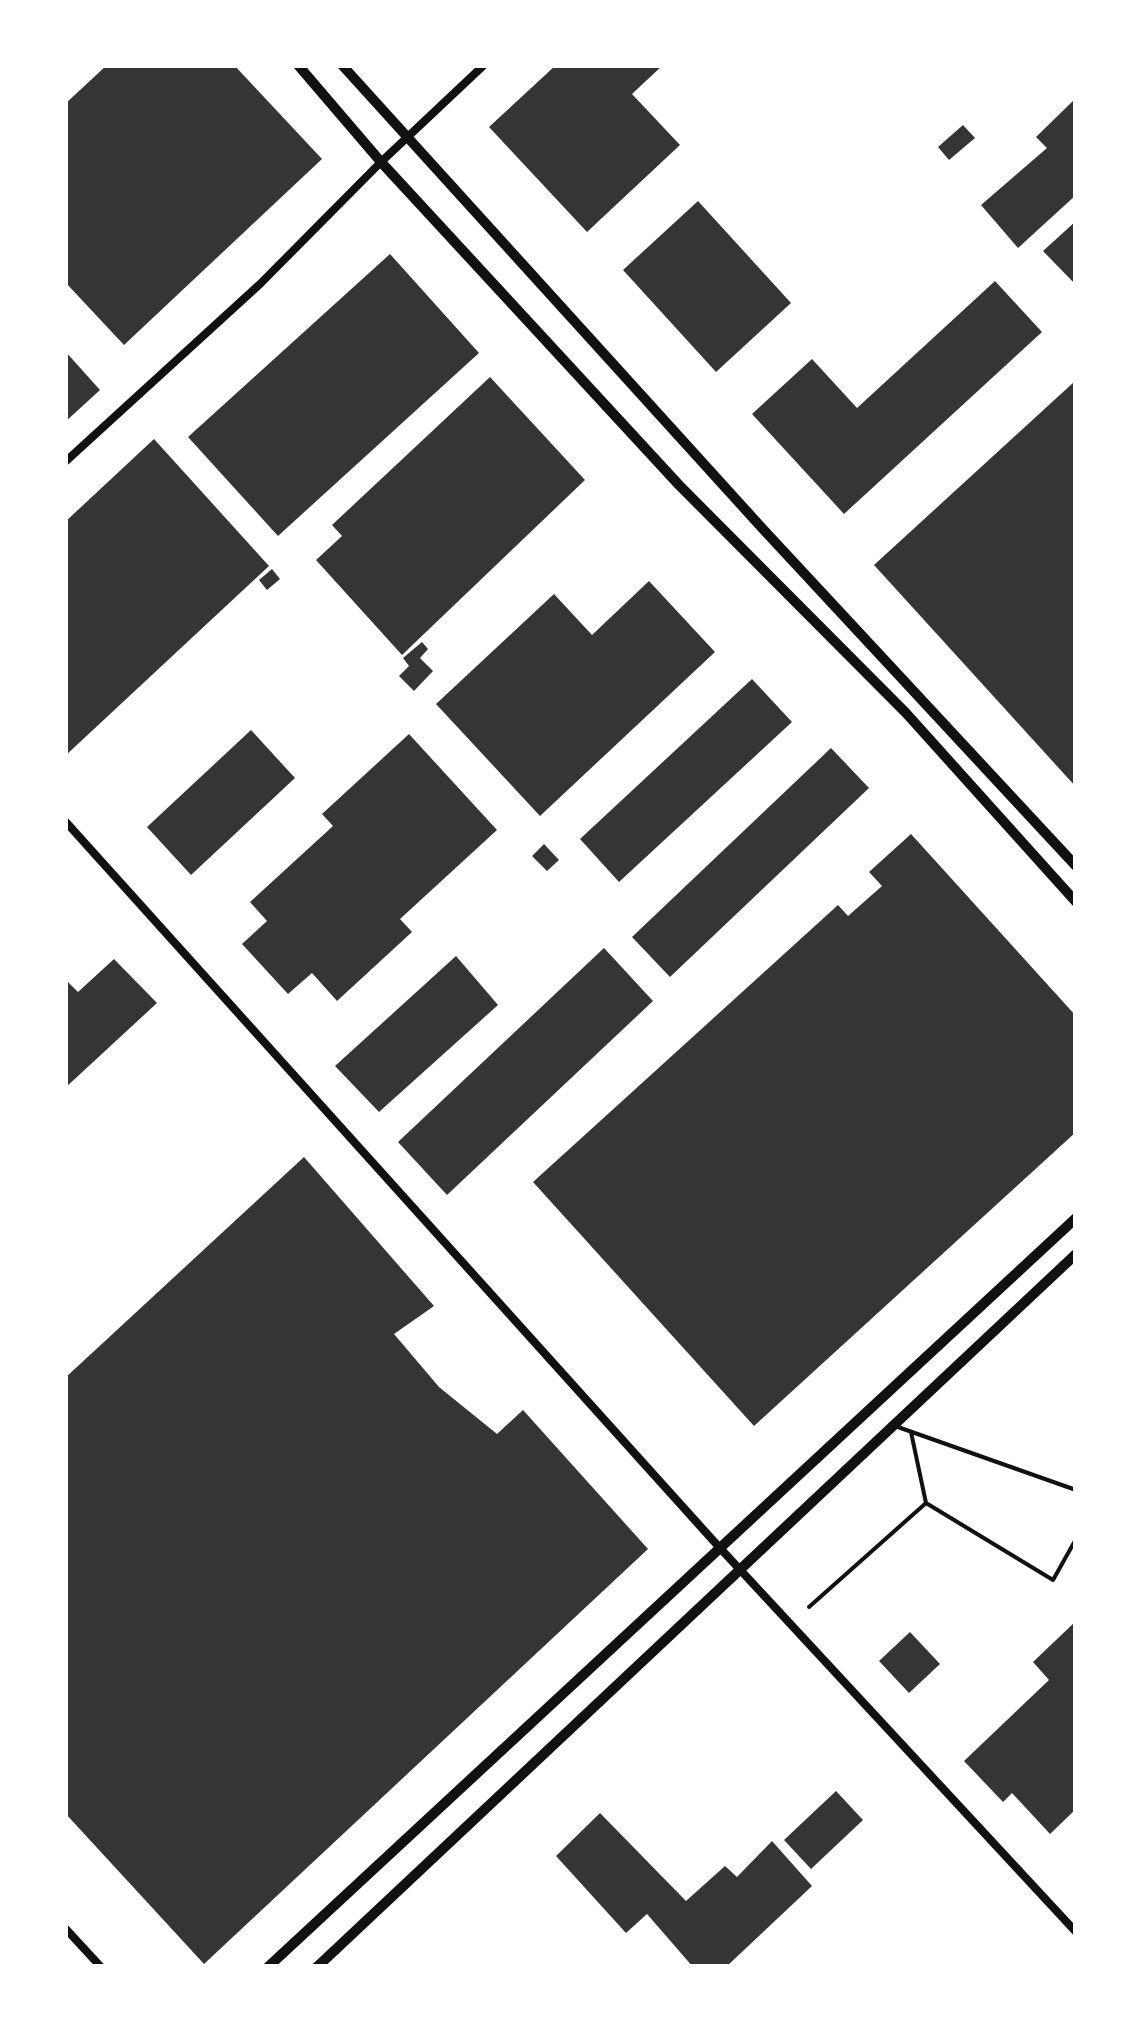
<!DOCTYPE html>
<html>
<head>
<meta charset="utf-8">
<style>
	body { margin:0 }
	#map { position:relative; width:1141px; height:2032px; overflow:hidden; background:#fff; font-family:"Roboto Serif",serif }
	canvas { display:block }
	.frame { position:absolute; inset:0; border:68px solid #fff; pointer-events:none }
</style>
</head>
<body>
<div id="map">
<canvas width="1141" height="2032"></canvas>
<div class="frame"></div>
</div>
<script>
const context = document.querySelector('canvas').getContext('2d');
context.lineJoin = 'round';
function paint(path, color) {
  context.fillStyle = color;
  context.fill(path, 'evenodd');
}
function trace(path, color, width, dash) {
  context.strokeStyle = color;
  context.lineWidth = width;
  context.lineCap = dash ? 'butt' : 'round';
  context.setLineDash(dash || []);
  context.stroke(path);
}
const building = new Path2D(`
	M107 65H234L322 159 124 345 65 282V104Z
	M556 65H663L632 94 680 145 587 232 489 127Z
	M1076 98V195L1018 248 981 205 1047 148 1036 137Z
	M963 125 975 138 949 160 938 147Z
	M698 201 791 303 716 372 623 270Z
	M1076 221V285L1043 251Z
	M390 254 479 353 278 536 188 437Z
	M995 281 1042 332 844 514 752 414 812 359 857 408Z
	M65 351 100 390 65 422Z
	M490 377 585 480 402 655 316 560 342 536 332 525Z
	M1074 382 1076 384V787L874 565Z
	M154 439 269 566 65 756V522Z
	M272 569 280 579 267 590 259 580Z
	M649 581 715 652 540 816 436 704 554 594 592 635Z
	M422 642 428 649 420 658 433 671 414 691 399 676 409 666 403 658Z
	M752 679 792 722 619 882 580 839Z
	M251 730 295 778 191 875 147 827Z
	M409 734 497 830 400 919 412 932 337 1001 312 973 288 994 242 944 267 921 250 902 333 826 322 814Z
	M831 748 869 788 670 977 632 937Z
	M911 834 1076 1016V1132L754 1426 533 1182 838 905 848 916 882 886 869 872Z
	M544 844 559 860 547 871 532 856Z
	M604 948 653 1001 447 1195 398 1142Z
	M456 956 498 1005 379 1112 335 1066Z
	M114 959 157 1003 65 1088V979L78 992Z
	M304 1157 434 1306 394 1334 439 1387 497 1434 523 1410 648 1549 204 1964 65 1813V1378Z
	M1076 1621V1809L1050 1834 1012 1793 1003 1802 964 1761 1049 1680 1033 1662Z
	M910 1632 940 1664 909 1693 879 1661Z
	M836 1791 863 1820 811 1869 784 1840Z
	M600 1813 686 1901 725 1866 737 1877 772 1841 812 1886 726 1967H693L647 1914 626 1933 556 1856Z`);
const service = new Path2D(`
	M895 1426 1076 1490
	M926 1503 1053 1580 1076 1539
	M809 1607 926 1503 911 1432`);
const minor = new Path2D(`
	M65 462 260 284 381 162 484 65
	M65 821 719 1547 1076 1932
	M65 1928 101 1967`);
const tertiary = new Path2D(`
	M298 65 381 162 679 485 906 713 1076 902
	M342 65 762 528 1076 866
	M268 1967 1076 1218
	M317 1967 1076 1254`);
paint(building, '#353535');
trace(service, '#111', 4);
trace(minor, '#111', 8);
trace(tertiary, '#111', 10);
</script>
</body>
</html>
